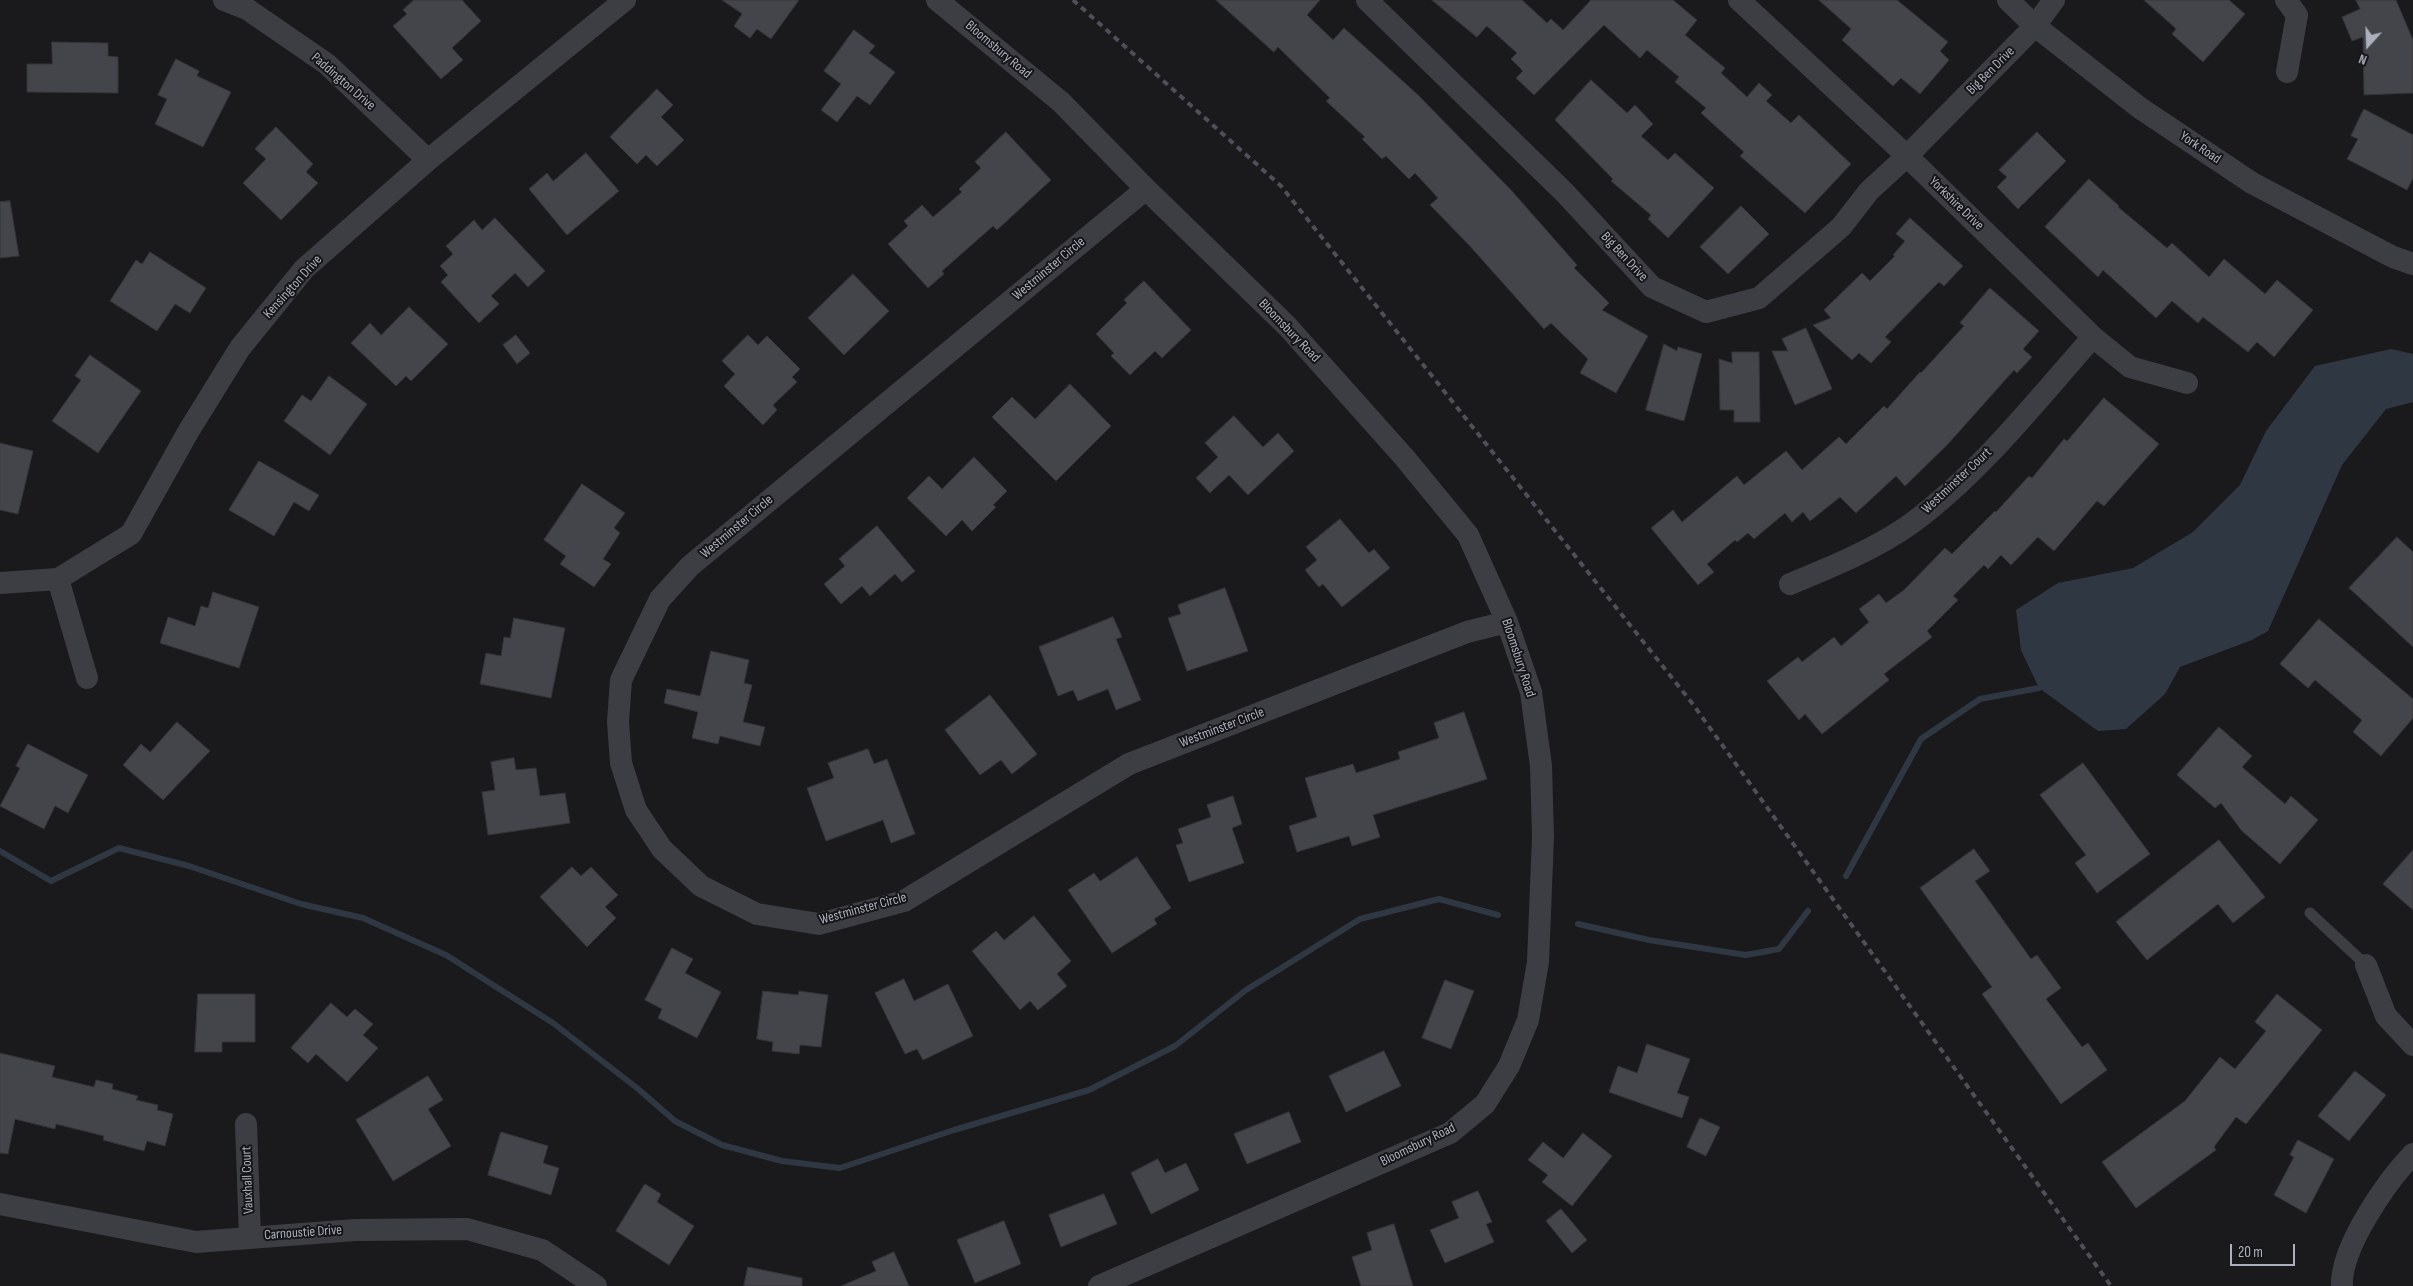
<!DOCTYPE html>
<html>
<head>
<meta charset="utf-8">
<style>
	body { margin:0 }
	#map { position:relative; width:2413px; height:1286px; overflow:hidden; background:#1a1a1d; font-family:"Sofia Sans Condensed",sans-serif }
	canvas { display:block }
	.north { position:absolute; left:2343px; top:20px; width:50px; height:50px; -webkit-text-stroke:4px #151518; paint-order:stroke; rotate:200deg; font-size:14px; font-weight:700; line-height:20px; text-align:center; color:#acb0bd }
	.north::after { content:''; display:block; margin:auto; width:18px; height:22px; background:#acb0bd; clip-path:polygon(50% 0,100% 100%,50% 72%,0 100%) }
	.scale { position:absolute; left:2230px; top:1244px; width:65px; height:22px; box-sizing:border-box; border:2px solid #acb0bd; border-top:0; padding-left:6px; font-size:15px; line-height:18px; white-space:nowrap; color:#acb0bd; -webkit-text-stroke:4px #151518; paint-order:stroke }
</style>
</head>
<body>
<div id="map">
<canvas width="2413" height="1286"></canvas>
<div class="north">N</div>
<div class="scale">20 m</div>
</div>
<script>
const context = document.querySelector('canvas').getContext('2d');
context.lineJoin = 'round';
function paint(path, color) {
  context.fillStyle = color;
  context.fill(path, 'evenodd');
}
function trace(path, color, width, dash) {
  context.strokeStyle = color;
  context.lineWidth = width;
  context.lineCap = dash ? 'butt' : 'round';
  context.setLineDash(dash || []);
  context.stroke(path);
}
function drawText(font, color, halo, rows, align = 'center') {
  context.font = font + ' "Sofia Sans Condensed",sans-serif';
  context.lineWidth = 4;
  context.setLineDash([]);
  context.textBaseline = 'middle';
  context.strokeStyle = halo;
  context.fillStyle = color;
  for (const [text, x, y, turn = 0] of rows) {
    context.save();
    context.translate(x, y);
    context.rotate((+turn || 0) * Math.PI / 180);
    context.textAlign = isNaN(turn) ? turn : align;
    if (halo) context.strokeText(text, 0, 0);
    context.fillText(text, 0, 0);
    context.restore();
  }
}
const water = new Path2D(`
	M2391 349 2413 354V402L2386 409 2342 465 2268 631 2252 640 2180 667 2165 694 2126 729 2098 731 2039 688 2021 650 2016 610 2058 583 2133 568 2193 532 2240 485 2266 431 2315 366Z`);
const stream = new Path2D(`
	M0 851 51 881 119 848 189 866 301 904 363 918 446 955 553 1023 637 1088 675 1121 722 1145 782 1161 840 1168 954 1130 1089 1090 1175 1046 1246 990 1360 919 1439 899 1498 915
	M1846 876 1921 739 1980 699 2039 688
	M1578 924 1649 940 1746 955 1779 949 1808 911`);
const building = new Path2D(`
	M414 0H462L481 21 452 48 463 60 441 79 393 26 407 14 403 10Z
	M722 0H799L771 39 757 29 750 38 734 26 742 14Z
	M1216 0H1320L1307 15 1333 40 1344 28 1417 94 1511 190 1577 265 1574 268 1609 303 1602 310 1648 336 1616 393 1580 373 1588 359 1551 323 1544 329 1469 245 1430 205 1438 198 1415 173 1409 179 1386 156 1382 159 1362 139 1365 137 1326 101 1330 98 1278 47 1274 52Z
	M1432 0H1522L1547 23 1551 19 1563 30 1591 0H1673L1697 20 1685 35 1725 68 1721 73 1747 97 1759 83 1772 95 1766 101 1791 123 1799 115 1851 164 1805 213 1740 156 1744 152 1701 113 1706 108 1675 82 1679 77 1647 50 1640 58 1604 25 1534 95 1516 78 1523 71 1511 59 1517 53 1487 26 1477 37Z
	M1819 0H1897L1948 42 1940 51 1949 60 1920 94 1901 78 1893 86 1842 40 1851 29Z
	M2144 0H2229L2245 14 2203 62 2172 34 2176 29Z
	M2356 0H2396L2413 40V93L2364 95 2363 37 2352 41 2342 17 2360 9Z
	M854 30 875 46 869 53 895 72 870 105 857 96 837 122 821 110 841 84 824 71Z
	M52 42 108 43V56L118 57V93L27 92V64H52Z
	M176 59 199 71 197 76 231 92 203 147 155 124 167 99 158 95Z
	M1591 80 1627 113 1635 105 1653 124 1641 136 1668 160 1675 153 1714 188 1668 238 1648 219 1651 215 1611 181 1613 179 1555 120Z
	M657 89 673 105 661 117 684 140 657 166 646 155 637 164 610 137Z
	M2364 109 2413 135V178L2407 190 2347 159 2358 139 2351 136Z
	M276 127 313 164 306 172 318 183 281 220 243 183 266 159 255 149Z
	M1006 132 1051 180 997 230 993 226 942 271 944 274 928 288 888 244 908 226 904 221 922 205 933 217 962 192 959 189 981 168 975 162Z
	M2037 132 2066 161 2018 209 1997 187 2007 177 1999 170Z
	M586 153 619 191 567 235 529 189 547 173 553 181Z
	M2089 179 2119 206 2118 207 2167 248 2172 243 2209 277 2224 259 2265 294 2277 280 2313 310 2274 357 2257 342 2248 352 2203 317 2198 323 2172 301 2156 318 2103 270 2098 277 2045 227Z
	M10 201 19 256 0 258V202Z
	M1741 206 1769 234 1728 274 1700 247Z
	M495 218 545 271 528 287 515 273 491 296 499 304 479 323 441 282 448 275 440 266 453 254 446 246 474 220 482 230Z
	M1910 218 1963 266 1944 286 1939 282 1885 337 1891 342 1871 363 1859 353 1852 360 1813 325 1831 318 1824 310 1862 273 1870 281 1895 256 1893 255 1905 241 1896 234Z
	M150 252 206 288 190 313 175 304 157 331 110 301 136 260 142 264Z
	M853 274 889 311 844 355 808 318Z
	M1144 281 1191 330 1162 358 1155 351 1130 375 1111 356 1114 353 1096 334 1127 303 1124 300Z
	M1990 288 2039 331 2023 349 2032 357 2017 373 2014 370 1948 444 1905 486 1896 476 1856 513 1840 497 1810 521 1803 512 1792 522 1785 513 1754 539 1748 533 1737 542 1735 540 1707 564 1714 572 1698 585 1651 528 1673 510 1682 522 1737 476 1744 485 1786 451 1802 470 1839 437 1846 444 1884 406 1887 409 1920 372 1921 373 1964 326 1960 323Z
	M409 307 448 344 411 381 406 376 396 386 351 343 370 323 381 335Z
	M1806 328 1832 389 1795 405 1772 351H1788L1782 339Z
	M516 335 530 353 517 364 503 345Z
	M748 335 758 345 767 336 800 369 792 377 797 382 773 405 777 410 763 425 724 386 735 374 722 361Z
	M1664 344 1677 351 1678 347 1702 354 1684 421 1646 410Z
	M1732 352H1759L1760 422H1734V410H1720L1719 359 1732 363Z
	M90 355 141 391 98 453 52 421 81 380 75 376Z
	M329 376 367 404 330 455 284 421 302 395 311 401Z
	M1070 384 1111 426 1056 481 992 417 1012 397 1035 419Z
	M2104 398 2159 444 2104 506 2097 501 2054 551 2038 537 2011 565 2001 555 1988 569 1984 565 1953 596 1958 600 1927 631 1932 637 1884 674 1889 680 1822 734 1805 714 1799 720 1767 681 1798 657 1802 662 1834 637 1841 646 1869 622 1859 609 1879 594 1886 603 1904 590 1945 548 1952 554 1995 511 1996 512 2029 476 2032 478 2064 439 2067 441Z
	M1234 416 1263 447 1278 433 1294 451 1248 495 1229 475 1210 493 1196 478 1218 457 1205 443Z
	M0 443 33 451 18 514 0 510Z
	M974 457 1007 491 993 505 996 507 972 531 962 520 946 536 907 498 929 476 942 489Z
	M259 461 319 495 309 511 294 502 274 536 229 510Z
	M582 484 625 513 614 528 620 533 603 559 611 564 594 587 560 564 566 556 544 540Z
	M1340 519 1369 553 1374 549 1390 568 1342 607 1323 584 1319 587 1305 570 1317 560 1306 547Z
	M877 526 915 571 902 582 895 574 870 596 862 586 841 604 824 584 845 566 839 559Z
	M2397 537 2413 552V647L2349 588Z
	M1225 588 1248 651 1187 671 1168 618 1181 614 1178 605Z
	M213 592 259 607 239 668 160 643 168 617 195 626 201 606 208 608Z
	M1113 617 1122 637 1116 639 1141 700 1116 710 1108 689 1078 701 1073 690 1058 696 1039 647Z
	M514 618 565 628 551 698 480 684 486 653 501 656 504 637 510 638Z
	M2319 619 2413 699V718L2381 756 2353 732 2362 720 2315 680 2308 688 2280 664Z
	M711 651 749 660 744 683 752 685 743 722 765 727 760 746 720 736 718 744 692 738 698 712 664 703 667 689 700 696Z
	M990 695 1037 754 1012 774 1001 760 980 775 945 730Z
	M1464 712 1487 779 1373 815 1380 837 1352 846 1349 836 1297 852 1289 826 1317 817 1305 778 1353 764 1356 773 1400 759 1398 752 1439 738 1434 723Z
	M177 722 210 751 163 800 123 765 141 744 150 752Z
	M2219 727 2252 756 2242 767 2285 804 2291 796 2318 820 2280 864 2242 831 2221 803 2215 808 2177 775Z
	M28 744 88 775 68 813 55 806 44 829 0 806 20 768 16 766Z
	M868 749 874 764 887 759 915 834 891 843 883 820 826 841 807 788 834 778 828 763Z
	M514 758 516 770 536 768 540 796 565 793 570 823 488 835 482 792 495 790 491 762Z
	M2083 763 2150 854 2097 893 2075 863 2086 855 2040 795Z
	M1233 796 1242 824 1232 828 1244 863 1189 882 1176 845 1183 843 1178 829 1211 817 1207 805Z
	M2219 840 2265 897 2233 923 2218 904 2147 960 2116 922Z
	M1974 849 1990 871 1975 881 2031 959 2037 955 2061 988 2046 999 2082 1047 2088 1043 2107 1070 2061 1104 1982 994 1992 987 1920 888Z
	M2413 850V910L2383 884Z
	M1137 857 1171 908 1154 919 1157 924 1112 953 1068 890 1094 873 1100 881Z
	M572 867 581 876 591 867 618 895 605 907 616 918 587 947 540 897Z
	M1034 916 1071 961 1057 974 1067 986 1038 1010 1030 1001 1020 1010 972 951 996 931 1004 940Z
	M672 948 693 959 685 973 721 992 697 1038 658 1018 662 1009 645 1000Z
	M904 979 914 1001 948 984 973 1036 923 1060 917 1049 905 1054 875 993Z
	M1445 980 1474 991 1451 1049 1422 1038Z
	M763 991 798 995 799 991 828 995 821 1047 800 1045 799 1054 772 1051 773 1042 757 1039Z
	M198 994H255V1042H222V1052H195Z
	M2277 994 2322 1030 2246 1124 2236 1117 2214 1147 2216 1150 2136 1208 2102 1162 2185 1101 2220 1057 2235 1069 2266 1031 2255 1022Z
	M331 1003 347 1017 355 1009 373 1024 363 1035 378 1048 347 1082 316 1054 308 1063 291 1048Z
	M1647 1044 1690 1059 1677 1093 1689 1097 1682 1118 1609 1092 1618 1066 1637 1073Z
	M1384 1051 1401 1086 1346 1112 1329 1076Z
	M0 1053 55 1066 52 1077 94 1087 96 1080 113 1084 112 1089 138 1096 136 1100 158 1105 157 1110 173 1114 165 1146 147 1141 144 1151 103 1140 104 1136 56 1124 55 1129 15 1119 8 1154 0 1153Z
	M2355 1071 2386 1095 2349 1141 2318 1116Z
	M428 1076 443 1100 428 1109 451 1146 393 1181 356 1120Z
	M1289 1112 1301 1142 1247 1164 1234 1134Z
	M1700 1118 1720 1127 1706 1156 1687 1147Z
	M501 1132 548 1146 543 1163 559 1168 551 1195 488 1175Z
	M1583 1133 1612 1156 1572 1206 1542 1182 1548 1175 1528 1160 1543 1142 1563 1158Z
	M2298 1140 2334 1159 2306 1213 2274 1195 2294 1157 2290 1155Z
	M1158 1159 1165 1173 1186 1163 1199 1190 1151 1214 1131 1173Z
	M645 1184 661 1194 657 1202 694 1226 669 1265 616 1231Z
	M1478 1191 1492 1222 1486 1224 1494 1242 1445 1263 1430 1230 1459 1218 1452 1202Z
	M1104 1194 1117 1224 1061 1247 1049 1215Z
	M1561 1209 1587 1240 1572 1253 1546 1221Z
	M1004 1221 1021 1264 975 1283 957 1240Z
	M1394 1224 1413 1286H1361L1352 1257 1372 1250 1367 1233Z
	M894 1252 909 1286H841L876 1271 872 1262Z
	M748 1267 802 1278V1286H744Z`);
const service = new Path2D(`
	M2310 913 2366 965`);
const minor = new Path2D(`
	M224 0 247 9 327 64 428 160
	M937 0 1061 102 1146 189 1287 326 1404 457 1468 535 1507 622 1531 692 1541 766 1543 837 1538 962 1528 1020 1509 1066 1485 1104 1450 1133 1099 1286
	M1367 0 1564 192 1652 287 1706 312 1759 298 1841 227 1869 191 1907 156 2035 26 2054 0
	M1739 0 1907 156 2093 337 2130 367 2187 383
	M2008 0 2035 26 2140 108 2252 183 2393 257 2413 264
	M2286 0 2297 15 2287 72
	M1146 189 690 566 660 599 621 680 618 722 621 763 636 810 662 849 701 886 757 914 819 924 904 901 1129 764 1467 632 1507 622
	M58 579 87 678
	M0 583 58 579 131 534 188 432 240 348 304 269 428 160 625 0
	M1790 584C1829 568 1878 548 1912 523 1981 472 2036 401 2093 337
	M2366 965 2386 1016 2413 1045
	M246 1124 250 1237
	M0 1204 196 1242 355 1230 467 1229 542 1250 596 1286
	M2342 1286C2340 1248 2387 1181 2413 1154`);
const rail = new Path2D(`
	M1073 0 1281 186 1692 703 2111 1286`);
const streetNames = [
	["Bloomsbury Road",998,50,40],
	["Big Ben Drive",1991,71,-45],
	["Paddington Drive",343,82,41],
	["York Road",2200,148,34],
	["Yorkshire Drive",1956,204,44],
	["Big Ben Drive",1624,257,47],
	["Westminster Circle",1049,269,-40],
	["Kensington Drive",293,287,-48],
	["Bloomsbury Road",1289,331,46],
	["Westminster Court",1957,481,-43],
	["Westminster Circle",737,527,-40],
	["Bloomsbury Road",1518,658,72],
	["Westminster Circle",1222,728,-21],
	["Westminster Circle",863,909,-15],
	["Bloomsbury Road",1418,1145,-26],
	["Vauxhall Court",248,1180,-92],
	["Carnoustie Drive",303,1233,-4]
];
paint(water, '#2f3842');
trace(stream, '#2f3842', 6);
paint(building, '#44454a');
trace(building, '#343439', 1);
trace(service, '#3d3d44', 11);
trace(minor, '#3d3d44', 22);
trace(rail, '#4e4f57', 4, [6, 5]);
drawText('14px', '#acb0bd', '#151518', streetNames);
</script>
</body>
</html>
